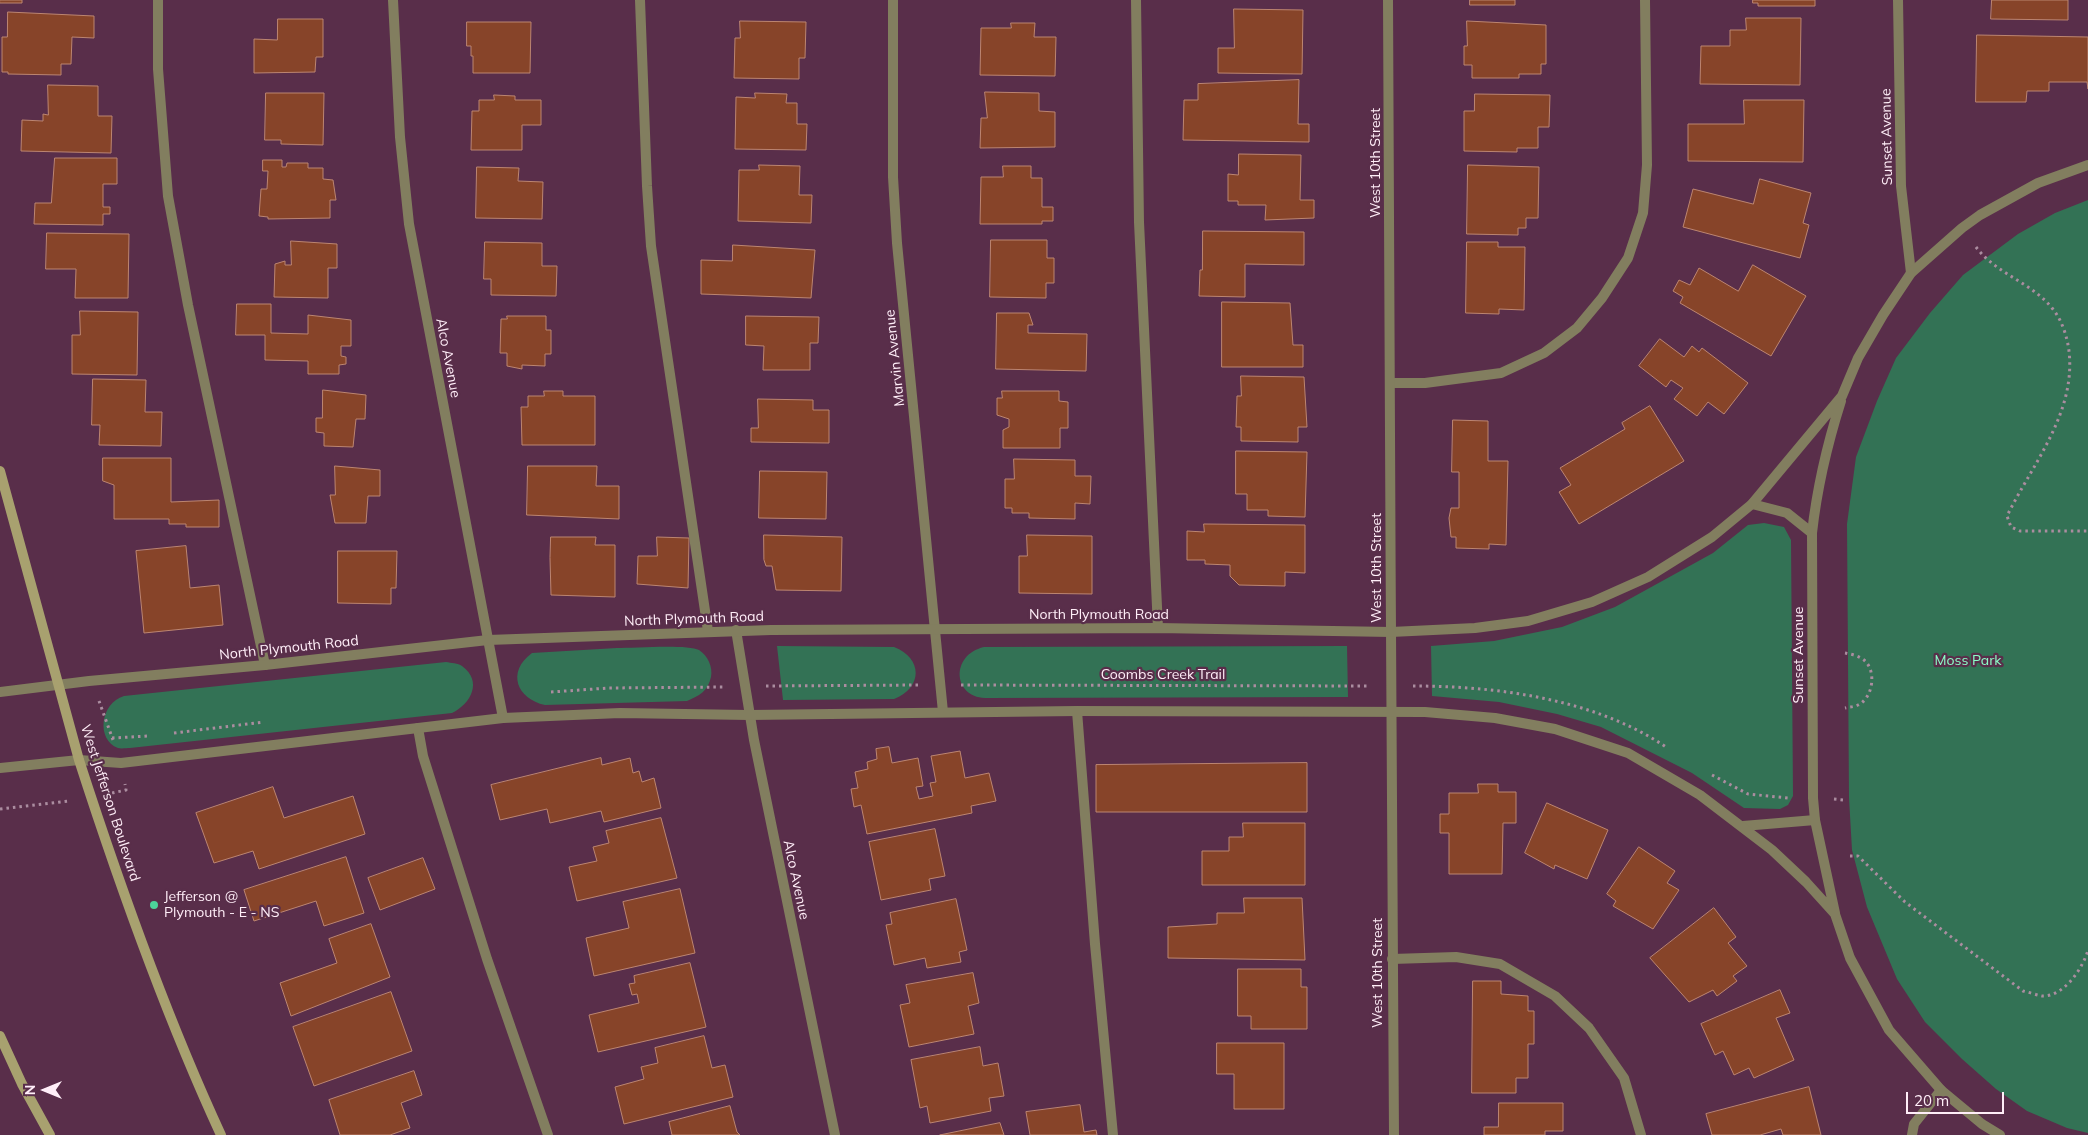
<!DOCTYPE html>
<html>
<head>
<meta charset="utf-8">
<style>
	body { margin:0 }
	#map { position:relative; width:2088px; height:1135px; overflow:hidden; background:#592e4a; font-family:Mulish,sans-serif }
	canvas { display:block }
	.north { position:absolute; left:20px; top:1065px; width:50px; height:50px; -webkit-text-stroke:4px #592e4a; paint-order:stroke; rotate:270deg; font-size:14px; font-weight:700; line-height:20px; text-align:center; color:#ffeef8 }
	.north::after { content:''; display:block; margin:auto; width:18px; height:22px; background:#ffeef8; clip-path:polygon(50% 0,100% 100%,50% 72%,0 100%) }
	.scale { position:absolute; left:1906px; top:1092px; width:98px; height:22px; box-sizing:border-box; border:2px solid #ffeef8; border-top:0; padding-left:6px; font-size:15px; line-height:18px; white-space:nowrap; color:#ffeef8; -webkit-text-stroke:4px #592e4a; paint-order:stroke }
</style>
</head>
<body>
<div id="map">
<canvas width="2088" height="1135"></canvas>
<div class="north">N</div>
<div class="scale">20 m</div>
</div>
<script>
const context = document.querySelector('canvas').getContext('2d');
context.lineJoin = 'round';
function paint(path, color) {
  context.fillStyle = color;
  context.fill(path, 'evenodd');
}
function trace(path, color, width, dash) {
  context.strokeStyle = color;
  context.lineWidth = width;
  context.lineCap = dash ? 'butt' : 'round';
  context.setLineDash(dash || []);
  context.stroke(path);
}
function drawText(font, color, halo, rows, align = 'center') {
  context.font = font + ' Mulish,sans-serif';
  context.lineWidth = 4.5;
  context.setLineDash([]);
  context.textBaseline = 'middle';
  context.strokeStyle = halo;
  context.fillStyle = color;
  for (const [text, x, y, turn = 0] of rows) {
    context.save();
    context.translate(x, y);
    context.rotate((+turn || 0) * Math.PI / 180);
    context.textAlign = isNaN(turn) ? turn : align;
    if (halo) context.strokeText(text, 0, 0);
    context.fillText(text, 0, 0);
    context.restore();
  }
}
const green = new Path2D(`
	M2088 200V1133L2067 1128 2027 1111 1996 1089 1962 1059 1925 1022 1897 979 1867 907 1852 850 1849 798 1847 524 1856 457 1877 401 1896 358 1930 313 1963 275 2018 234 2055 213Z
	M1764 523 1784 527 1791 540 1793 796 1788 805 1780 809 1744 808 1692 773 1601 727 1557 714 1499 702 1432 696 1431 646 1494 641 1562 627 1615 607 1713 553 1748 525Z
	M777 646 894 647C923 658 923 688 894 699L783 700Z
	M1347 646 1348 697 985 698C953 697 950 655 984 647Z
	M617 648C633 648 688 644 699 650 708 656 713 667 711 677 708 691 699 696 687 701L545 705C517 699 506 672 532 653Z
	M446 662C451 663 458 663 462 666 483 681 471 704 452 713L130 748C127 748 121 749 118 748 96 740 100 703 124 696Z`);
const building = new Path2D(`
	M0 0H22V3H0Z
	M1470 0H1515V5H1470Z
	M1753 0H1815V6H1758V3H1753Z
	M1992 0H2068V20L1991 19Z
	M1234 9 1303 10 1302 74 1218 73V48H1234Z
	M8 12 94 16V38L72 37 71 64H61V75L8 74V72H2V37H7Z
	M1746 18H1801L1800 85 1700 84 1701 46H1730V30H1746Z
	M278 19H323V57H316L315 72 254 73V39L277 40Z
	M740 21 806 22 805 58H799V79L734 78 735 38H740Z
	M1467 21 1546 25V64H1541V74H1519V78H1472V65H1464V46H1467Z
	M467 22H531L530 73H473V56H471V46H467Z
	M1011 23H1035L1034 37H1056L1055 76 980 75 981 28H1011Z
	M1977 35 2088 37V89L2087 82H2049V91H2027L2026 102H1976Z
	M1299 80 1298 124H1309V142L1183 140 1184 100H1198V84Z
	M48 85 98 86V116H112L111 153 21 151 22 120 43 121V114L48 115Z
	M985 92 1039 93V111L1055 112V147L980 148 981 118H987Z
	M266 93H324L323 145 281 144V140H265Z
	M755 93 787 94 786 103H797V124H807L806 150 735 149 736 97 755 98Z
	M1475 94 1550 95 1549 127H1538V148H1517V152L1464 151V111H1474Z
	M494 95 515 96V100H541V125H522V150H471L472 111H479V100H494Z
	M1744 100H1804L1803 162 1688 161V124H1744Z
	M1239 154 1301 155 1300 200H1314V218L1265 220 1266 205H1238V201H1228V174L1238 175Z
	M55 158H117V184H103V207H110V214H103V225L34 224 35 203H51Z
	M263 160H282V167H286L287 163H308V168H323V179L333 180 336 200H330V218L268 219V217L259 216 261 189H267L268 171H263Z
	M759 165 800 166 799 195H812L811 223 738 221 739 170H759Z
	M1468 165 1539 167 1538 218H1526V228H1518V235L1467 234Z
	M1003 166H1031V178H1042V207H1053V221H1042V224H980L981 177H1003Z
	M477 167 519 168 518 181 543 182 542 219 476 218Z
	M1760 179 1811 193 1803 223 1809 225 1800 258 1683 227 1693 189 1753 204Z
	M1203 231 1304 232V265L1245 264V297L1199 296 1200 270H1202Z
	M47 233 129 234 128 298H75L76 269H46Z
	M991 240H1047V258H1054V283H1046V298L990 297Z
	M291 241 337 244V268H328V298L274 297 275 264 285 261V265H291Z
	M485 242 542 243V266H557L556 296 491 295V279H484Z
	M1467 242H1498V247H1525L1524 310 1499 309V314L1466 313Z
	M733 245 815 250 811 298 701 294V260L732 261Z
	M1753 265 1806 296 1771 356 1680 303 1683 297 1673 291 1679 280 1690 285 1699 268 1738 291Z
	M1222 302 1290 303 1293 345H1303V367H1222Z
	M237 304H271V333L308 334V315L351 320V346H341V356L346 357V364L339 365V374H308V361L265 360V335H236Z
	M80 311 138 312 137 375 72 374V335H80Z
	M997 313H1029L1033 325H1028V333L1087 334 1086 371 996 369Z
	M507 316H546V330H551V354H545V366L522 365V369L507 366V353H500L501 319H507Z
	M746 316 819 317 818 343H810V370H763L764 346 746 345Z
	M1660 339 1684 357 1692 346 1699 352 1702 348 1748 383 1724 414 1708 402 1697 416 1674 399 1683 388 1671 380 1666 387 1639 366Z
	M1241 376 1304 377 1307 427H1298V442L1241 441V427H1236L1237 396H1241Z
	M93 379 146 380 145 412H162L161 446 99 445 100 425H92Z
	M323 390 366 395 365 419H356L353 447 324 446V433L316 432V418H322Z
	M544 391H563V396H595V445H522L521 407H528V396H544Z
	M1002 391H1059V401L1068 402V428H1060V448H1003V430L1009 427V419L997 415V398H1002Z
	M758 399 813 400V410H829V443L751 442V428H758Z
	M1650 406 1684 461 1579 524 1559 492 1571 485 1560 468 1625 429 1622 423Z
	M1453 420 1488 421V461H1508L1506 545 1489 544V549L1456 548V537H1451L1449 518 1451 508H1459V472H1452Z
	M1236 451 1307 452 1305 517 1268 516V510H1247V494H1236Z
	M103 458H171V502L219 500V527H186V524H169V519H114V485L103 481Z
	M1014 459 1075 460V476H1091L1090 504 1075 503V519L1029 518V513H1012V508H1005V479H1014Z
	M335 466 380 470V496H368L366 523H335L330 495H335Z
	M528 466H597L596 486H619V519L527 515Z
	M760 471 827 472 826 519 759 518Z
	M1204 524 1305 525V573L1285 572V586L1239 585 1230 576V565L1205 564V560H1187V531L1204 532Z
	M764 535 842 537 841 591 776 590 772 566H766L764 560Z
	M1027 535 1092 536V594L1019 593V556H1027Z
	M551 537H596L595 545H615V597L551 595 550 558Z
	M657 537 689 538 688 588 637 584 638 556H657Z
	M186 546 190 588 219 585 223 625 144 633 136 551Z
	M338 551H397L396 588H391V604L338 603Z
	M889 747 892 763 918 758 923 786 916 787 919 799 933 796 930 783 936 782 931 756 960 751 965 778 989 773 996 801 971 806 972 813 867 834 861 805 854 807 851 789 858 788 855 772 868 769 867 762 877 759 876 749Z
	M601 758 602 765 630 758 633 773 639 771 642 782 654 778 661 808 604 822 601 811 550 823 547 809 500 820 491 785Z
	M1307 763V812H1096V765Z
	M1478 784H1498V792H1516V823H1503L1502 874H1449V833H1440V814H1449V793H1478Z
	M273 787 284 818 353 796 365 834 259 869 253 851 214 863 196 813Z
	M1547 803 1608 830 1587 879 1555 865 1554 869 1525 853Z
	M661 818 677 878 577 901 569 867 597 861 593 847 609 843 606 831Z
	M1243 823H1305V885H1202V851H1229V837H1243Z
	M935 829 945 876 929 879 931 890 881 900 869 842Z
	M1639 847 1675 871 1667 883 1679 890 1653 929 1613 906 1616 901 1607 894Z
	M346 857 364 913 324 926 316 901 254 921 244 890Z
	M423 858 435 889 380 910 368 878Z
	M680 889 695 953 594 976 586 938 629 928 623 902Z
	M1244 898H1302L1305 960 1168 958V927L1217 924V913H1244Z
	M956 899 967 950 959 952 961 962 927 968 925 958 894 965 886 925 892 924 890 913Z
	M1714 908 1736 937 1728 943 1747 966 1733 976 1737 981 1717 996 1713 990 1689 1002 1650 958Z
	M371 924 390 977 291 1016 280 983 337 963 329 939Z
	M690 963 706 1027 598 1052 589 1015 639 1003 637 994 632 995 629 984 635 983 634 976Z
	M1238 969H1301V987H1307V1029H1251V1016H1238Z
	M973 973 979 1003 968 1006 974 1034 909 1047 900 1005 910 1003 906 985Z
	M1473 981H1501V994L1528 996V1011H1534V1044H1528V1078H1516V1093H1472Z
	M1780 990 1790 1013 1776 1018 1794 1060 1754 1078 1749 1068 1734 1075 1723 1051 1715 1055 1701 1024Z
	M391 992 412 1051 314 1086 293 1027Z
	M704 1036 712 1068 725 1065 733 1097 624 1124 615 1087 644 1079 641 1067 658 1063 655 1048Z
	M1217 1043H1284V1109H1234V1074H1217Z
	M980 1047 983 1066 998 1063 1004 1096 989 1098 991 1111 930 1123 927 1106 920 1108 911 1060Z
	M414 1071 422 1095 401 1103 410 1128 390 1135H340L329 1100Z
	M1809 1087 1821 1135H1783L1781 1129 1760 1135H1712L1706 1114Z
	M1499 1103H1563V1131H1545V1135H1484V1127H1498Z
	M1080 1105 1084 1132 1096 1130 1097 1135H1030L1026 1112Z
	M730 1106 737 1132 740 1135H672L669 1122Z
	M1000 1123 1004 1135H940Z`);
const path = new Path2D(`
	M1976 247C1996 274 2031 282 2052 308 2062 320 2067 336 2069 351 2076 413 2033 463 2007 516L2011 527 2020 531H2088
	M1845 653C1851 654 1859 656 1864 660 1877 671 1873 698 1858 705 1854 707 1849 707 1845 708
	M961 685 1370 686
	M766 686 920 685
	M1413 686C1497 686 1595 699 1666 747
	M551 692 609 688 725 687
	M99 701 113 740
	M174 733 264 722
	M112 738 149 736
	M1712 775 1748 794 1788 798
	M112 793 126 790 125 784
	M1834 799 1844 800
	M0 809 69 801
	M1850 856H1858L1905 902 2023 991C2029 992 2036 995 2042 996 2064 997 2083 968 2088 950`);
const service = new Path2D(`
	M158 0V69L168 196 188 305 265 665
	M640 0 647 186 651 246 708 631
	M1136 0 1139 222 1158 628
	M1391 383H1425L1501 373 1544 353 1577 328 1602 298 1628 258 1643 213 1647 165 1645 0
	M1077 711 1095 944 1113 1135
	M418 728 423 756 487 959 548 1135
	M1392 959 1456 957 1500 964 1555 996 1589 1028 1624 1078 1641 1135`);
const minor = new Path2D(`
	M393 0 400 137 409 224 503 718
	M893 0V177L897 243 943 712
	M1388 0C1391 378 1390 757 1394 1135
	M1898 0 1901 186 1911 273
	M1752 504 1787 513 1812 533
	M736 630 754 740 835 1135
	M1743 826 1815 820
	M1912 1135 1914 1124 1941 1090`);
const tertiary = new Path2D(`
	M0 692 89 681 265 665 488 640 771 630 1158 628 1391 632 1475 628 1528 621 1592 602 1648 577 1712 537 1752 504 1842 396 1858 358 1883 315 1911 273 1962 228 1980 215 2038 183 2088 165
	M0 768 79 760 121 763 503 718 620 713 749 715 1077 711 1425 712 1495 718 1555 729 1628 753 1700 795 1772 850 1806 882 1835 914 1850 958 1889 1030 1941 1090 1982 1124 2000 1135
	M1835 913 1815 820 1813 798 1812 533C1817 488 1827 445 1841 401`);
const secondary = new Path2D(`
	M0 471 79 760C120 887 165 1014 221 1135
	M0 1036 22 1084 50 1135`);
const markers = [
	[154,905,5,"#4cd39a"]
];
const streetNames = [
	["Sunset Avenue",1887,137,-91],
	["West 10th Street",1376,163,-90],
	["Alco Avenue",448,358,79],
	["Marvin Avenue",895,358,-96],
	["West 10th Street",1377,568,-90],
	["North Plymouth Road",1099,615],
	["North Plymouth Road",694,619,-2],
	["North Plymouth Road",289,648,-6],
	["Sunset Avenue",1799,655,-90],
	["Coombs Creek Trail",1163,675],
	["West Jefferson Boulevard",110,803,72],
	["Alco Avenue",796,880,78],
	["West 10th Street",1378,973,-90]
];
const parkNames = [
	["Moss Park",1968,661]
];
const poiNames = [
	["Jefferson @",164,897],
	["Plymouth - E - NS",164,913]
];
paint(green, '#337255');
paint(building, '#874429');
trace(building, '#bc8571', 1);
trace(path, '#ab8da0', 3, [2.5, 4]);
trace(service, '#827e5f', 10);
trace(minor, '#827e5f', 10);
trace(tertiary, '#827e5f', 10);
trace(secondary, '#a8a16f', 10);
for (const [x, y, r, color] of markers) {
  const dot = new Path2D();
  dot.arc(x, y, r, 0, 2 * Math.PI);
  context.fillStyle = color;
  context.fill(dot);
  trace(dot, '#592e4a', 2);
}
drawText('14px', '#ffeef8', '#592e4a', streetNames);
drawText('14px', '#8bfdc7', '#592e4a', parkNames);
drawText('14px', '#ffeef8', '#592e4a', poiNames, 'left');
</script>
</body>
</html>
